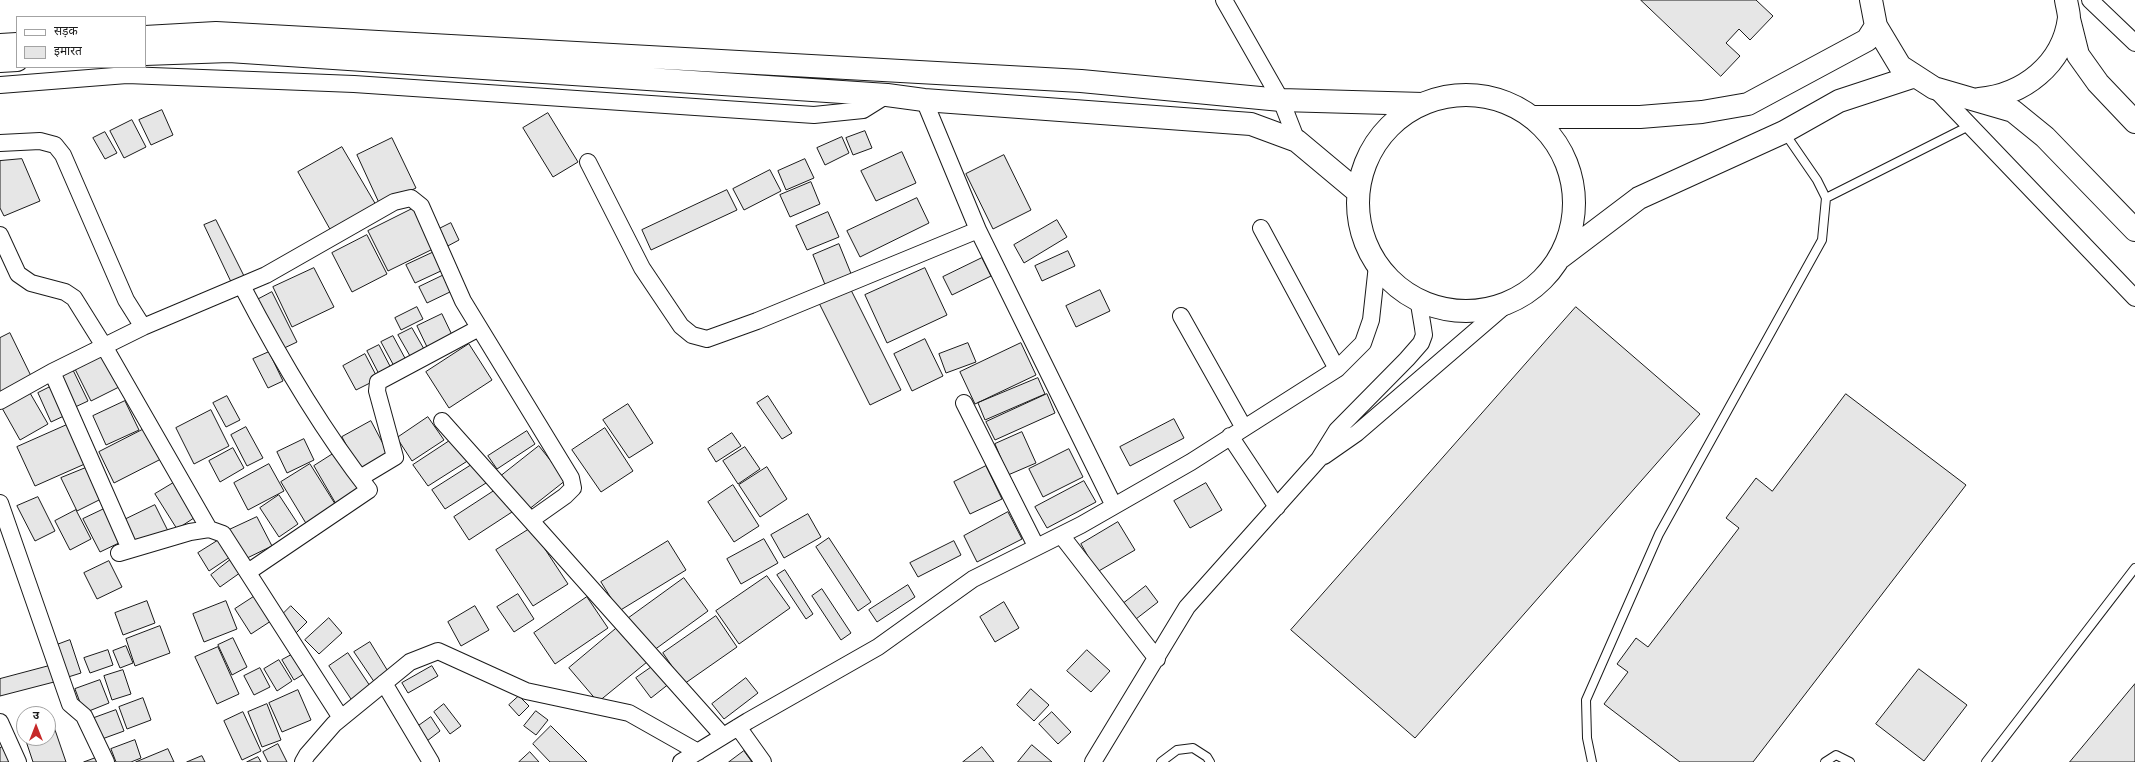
<!DOCTYPE html>
<html>
<head>
<meta charset="utf-8">
<style>
	body { margin:0 }
	#map { position:relative; width:2135px; height:762px; overflow:hidden; background:#fff; font-family:Ubuntu,"Noto Sans Devanagari",sans-serif }
	canvas { display:block }
	.legend { position:absolute; left:16px; top:16px; width:130px; height:52px; box-sizing:border-box; background:#fff; border:1px solid #a3a3a3; margin:0; padding:5px 7px; list-style:none; font-size:12px; color:#1a1a1a }
	.legend li { display:flex; align-items:center; gap:8px; height:20px }
	.legend b { width:20px; border:1px solid #a3a3a3 }
	.north { position:absolute; left:16px; top:706px; width:40px; height:40px; box-sizing:border-box; background:#fff; border:1px solid #a3a3a3; border-radius:50%; rotate:0deg; font-size:11px; font-weight:700; line-height:16px; text-align:center; color:#1a1a1a }
	.north::after { content:''; display:block; margin:auto; width:14px; height:18px; background:#c62828; clip-path:polygon(50% 0,100% 100%,50% 72%,0 100%) }
</style>
</head>
<body>
<div id="map">
<canvas width="2135" height="762"></canvas>
<ul class="legend">
<li><b style="height:5px;background:#fff"></b>सड़क</li>
<li><b style="height:11px;background:#e6e6e6"></b>इमारत</li>
</ul>
<div class="north">उ</div>
</div>
<script>
const context = document.querySelector('canvas').getContext('2d');
context.lineJoin = 'round';
function paint(path, color) {
  context.fillStyle = color;
  context.fill(path, 'evenodd');
}
function trace(path, color, width, dash) {
  context.strokeStyle = color;
  context.lineWidth = width;
  context.lineCap = dash ? 'butt' : 'round';
  context.setLineDash(dash || []);
  context.stroke(path);
}
const building = new Path2D(`
	M1641 0H1756L1773 16 1750 40 1739 29 1726 43 1740 56 1721 76Z
	M162 110 173 135 151 145 139 120Z
	M548 113 578 162 553 177 523 128Z
	M132 120 146 147 124 158 110 131Z
	M865 131 872 148 853 155 846 138Z
	M105 132 117 153 105 159 93 138Z
	M842 137 849 153 825 165 817 148Z
	M392 138 416 188 380 205 357 155Z
	M342 147 376 205 331 231 298 172Z
	M902 152 916 183 876 201 861 171Z
	M1004 155 1031 210 993 229 966 174Z
	M22 159 40 201 4 216 0 208V161Z
	M805 159 814 178 786 190 778 171Z
	M770 170 781 191 744 210 733 189Z
	M811 182 820 204 790 217 780 195Z
	M727 190 737 210 651 250 642 230Z
	M917 198 929 223 860 257 847 231Z
	M414 208 435 248 388 271 368 231Z
	M828 212 839 237 807 250 796 226Z
	M216 220 245 278 232 284 204 225Z
	M1057 220 1067 237 1024 263 1014 245Z
	M451 223 459 240 444 248 435 231Z
	M367 235 387 274 352 292 332 253Z
	M839 244 852 276 826 287 813 255Z
	M1068 251 1075 266 1042 281 1035 266Z
	M434 252 443 270 415 283 406 265Z
	M982 258 991 276 952 295 943 277Z
	M314 268 334 307 292 327 273 287Z
	M925 268 947 315 887 343 865 295Z
	M444 275 452 291 427 303 419 287Z
	M849 286 901 390 870 405 818 301Z
	M1100 290 1110 311 1076 327 1066 306Z
	M272 292 297 342 280 350 255 301Z
	M417 307 423 319 401 330 395 318Z
	M1576 307 1700 414 1415 738 1291 630Z
	M442 314 453 337 428 349 417 326Z
	M412 328 424 349 410 356 398 335Z
	M10 333 32 378 0 393V338Z
	M393 336 406 360 394 366 381 342Z
	M925 339 943 376 912 391 894 354Z
	M968 343 976 362 946 373 939 354Z
	M1021 343 1036 375 975 404 960 372Z
	M469 344 492 380 449 408 426 372Z
	M379 345 392 370 380 376 367 351Z
	M269 352 283 381 268 388 253 359Z
	M99 353 119 387 91 401 74 367Z
	M365 354 378 379 356 390 343 366Z
	M72 368 88 401 73 408 57 376Z
	M1038 378 1045 394 985 420 978 403Z
	M52 386 66 415 51 422 38 393Z
	M30 393 48 424 20 440 2 408Z
	M1047 394 1055 413 995 440 986 422Z
	M1846 394 1966 485 1753 762H1680L1604 704 1628 672 1617 664 1636 638 1648 647 1739 528 1726 518 1756 478 1772 491Z
	M227 396 240 420 226 427 213 403Z
	M768 396 792 433 782 439 757 403Z
	M125 401 139 430 106 445 93 416Z
	M628 404 653 443 629 458 603 420Z
	M211 410 229 446 194 464 176 428Z
	M428 417 444 440 412 461 397 438Z
	M1174 419 1184 438 1130 466 1120 447Z
	M371 421 390 457 361 473 342 437Z
	M69 424 87 463 35 486 17 447Z
	M246 427 263 458 247 466 231 435Z
	M146 428 161 459 114 483 99 452Z
	M605 428 633 471 601 492 572 450Z
	M527 431 535 444 497 469 488 456Z
	M1022 432 1036 463 1008 475 995 444Z
	M732 433 741 446 716 462 708 449Z
	M454 438 469 460 428 486 413 465Z
	M304 439 314 460 287 473 277 452Z
	M539 446 566 480 528 510 501 476Z
	M745 447 760 469 738 484 723 461Z
	M233 448 244 468 220 482 209 461Z
	M1069 449 1083 477 1043 497 1029 469Z
	M336 452 359 490 336 504 314 466Z
	M269 464 284 491 248 510 234 483Z
	M310 464 337 507 307 525 281 482Z
	M473 464 486 483 445 509 432 490Z
	M986 466 1002 499 970 514 954 482Z
	M88 467 103 498 77 511 61 478Z
	M767 467 787 499 760 517 739 485Z
	M1084 481 1096 502 1047 528 1035 507Z
	M175 482 197 516 177 529 155 494Z
	M1206 483 1222 510 1190 528 1174 501Z
	M733 485 759 526 734 542 708 502Z
	M497 489 512 512 469 540 454 517Z
	M279 495 298 524 279 537 260 508Z
	M38 497 55 531 35 541 17 506Z
	M155 505 168 531 134 547 122 521Z
	M104 509 121 542 100 552 83 519Z
	M76 510 91 539 70 550 55 521Z
	M1008 512 1022 539 977 562 964 536Z
	M808 514 821 537 784 558 771 535Z
	M257 517 272 546 243 560 229 530Z
	M1118 522 1135 550 1097 572 1081 544Z
	M531 528 568 584 533 606 496 550Z
	M222 538 233 555 209 571 198 553Z
	M829 538 871 602 858 611 816 547Z
	M764 539 778 563 741 584 727 559Z
	M668 541 686 570 619 611 601 582Z
	M954 541 961 555 918 577 910 563Z
	M234 557 244 570 220 587 211 575Z
	M109 561 122 587 97 599 84 573Z
	M785 570 813 614 806 619 777 575Z
	M767 576 790 608 739 644 716 611Z
	M684 578 708 611 650 653 626 620Z
	M908 585 915 597 877 622 869 610Z
	M1146 586 1158 602 1136 619 1124 603Z
	M822 589 851 633 841 640 812 596Z
	M258 594 274 619 251 634 235 609Z
	M518 594 534 619 514 632 497 607Z
	M587 597 608 628 555 664 534 633Z
	M147 601 155 623 123 635 115 613Z
	M226 601 237 629 204 642 193 614Z
	M1004 602 1019 628 995 642 980 617Z
	M291 606 307 622 296 633 281 616Z
	M475 606 489 630 461 646 448 622Z
	M716 616 737 647 684 684 663 653Z
	M329 618 342 633 319 654 305 640Z
	M160 626 170 653 135 666 126 639Z
	M618 627 647 662 598 702 569 668Z
	M233 638 247 667 232 675 218 645Z
	M70 640 81 673 65 678 54 646Z
	M370 642 389 673 375 683 354 652Z
	M126 646 133 663 120 668 113 651Z
	M218 647 239 694 217 704 195 657Z
	M108 650 113 665 90 673 84 658Z
	M1087 650 1110 671 1091 692 1067 671Z
	M295 653 307 672 294 680 282 660Z
	M348 653 372 689 353 702 329 666Z
	M279 660 292 681 277 691 264 669Z
	M656 664 670 683 651 698 636 678Z
	M49 666 54 682 0 696V679Z
	M432 666 438 676 408 693 402 683Z
	M260 668 270 687 254 695 244 676Z
	M1919 669 1967 705 1924 761 1876 724Z
	M123 670 131 694 112 700 104 676Z
	M746 678 758 693 724 719 712 704Z
	M100 680 109 703 84 713 75 689Z
	M2135 684V762H2070Z
	M1031 689 1049 705 1034 721 1017 705Z
	M298 690 311 720 282 732 269 703Z
	M519 696 529 706 519 716 509 705Z
	M143 698 151 720 127 729 119 707Z
	M267 704 281 740 262 747 248 712Z
	M444 704 461 726 450 734 434 712Z
	M116 710 124 731 102 739 94 718Z
	M536 711 548 720 536 735 524 726Z
	M243 712 261 751 242 760 224 721Z
	M1052 712 1071 732 1058 744 1039 724Z
	M431 717 440 731 427 741 417 727Z
	M53 724 66 762H33L25 738H48V726Z
	M551 726 587 762H550L533 744Z
	M135 740 141 758 131 762H116L111 749Z
	M278 744 287 762H268L263 752Z
	M7 745 13 762H0V748Z
	M1032 745 1052 762H1018Z
	M982 747 994 762H963Z
	M168 749 174 762H136Z
	M744 751 752 762H729Z
	M530 752 539 762H519Z
	M101 756 103 762H84Z
	M202 756 205 762H187Z
	M258 757 261 762H247Z`);
const lane = new Path2D(`
	M1826 198 1969 126
	M1161 762 1177 750 1193 748 1207 757 1210 762
	M1592 762 1587 738 1586 700 1659 534 1822 240 1826 198 1817 180 1784 132
	M1825 762 1836 755 1850 762
	M1986 762 2135 568`);
const street = new Path2D(`
	M1224 0 1281 100 1297 141
	M2090 0 2135 43
	M0 85 127 75 354 84 814 115 863 110 887 95
	M1934 88 2135 298
	M924 100 978 230 1114 506
	M0 143 40 141 55 145 63 155 126 300 143 327 266 275 394 202 411 198 421 206 463 301 571 478 573 488 565 496 531 520
	M588 162 642 268 681 326 692 335 707 339 757 321 978 230
	M1261 228 1337 369
	M0 235 18 274 31 283 65 292 74 298 104 346 209 529
	M242 286C279 357 319 426 369 490L248 572
	M1181 316 1244 428
	M52 372 130 549
	M0 401 52 372 143 327
	M964 403 1036 546
	M442 421 723 736
	M1230 436 1277 507
	M1324 456 1357 433 1507 304
	M360 478 395 457 377 391 378 382 479 328
	M0 503 70 704 84 716 106 762
	M1061 535 1157 659
	M119 553 190 532 209 529 223 534 341 718
	M384 683 431 762
	M0 722 18 762
	M738 727 763 762
	M303 762 307 755 334 724 410 662 438 651 526 691 629 713 698 752
	M681 762 748 721 878 647 973 579 1081 525 1191 462 1337 369 1363 343 1371 320 1377 265
	M1093 762 1187 607 1319 459 1337 430 1407 359 1421 343 1424 335 1423 328 1419 304 1415 299`);
const secondary = new Path2D(`
	M1871 0 1876 26 1900 66 1934 88 2013 111 2045 137 2135 230
	M2069 19 2078 55 2098 83 2135 122
	M145 37 216 33 1081 81 1281 100 1423 104
	M0 45 17 44
	M145 54 229 51 887 95 924 100 1251 124 1297 141 1358 192
	M0 61 17 60
	M1358 203a108 108 0 1 1 216 0a108 108 0 1 1-216 0Z
	M1979 99C2023 95 2063 65 2069 18 2069 13 2067 6 2066 0
	M1532 117H1640L1702 112 1748 104 1867 40 1876 26
	M1561 257 1639 198 1784 132 1839 101 1915 76`);
paint(building, '#e6e6e6');
trace(building, '#1a1a1a', 1);
trace(lane, '#1a1a1a', 10);
trace(street, '#1a1a1a', 18);
trace(secondary, '#1a1a1a', 24);
trace(lane, '#fff', 8);
trace(street, '#fff', 16);
trace(secondary, '#fff', 22);
</script>
</body>
</html>
